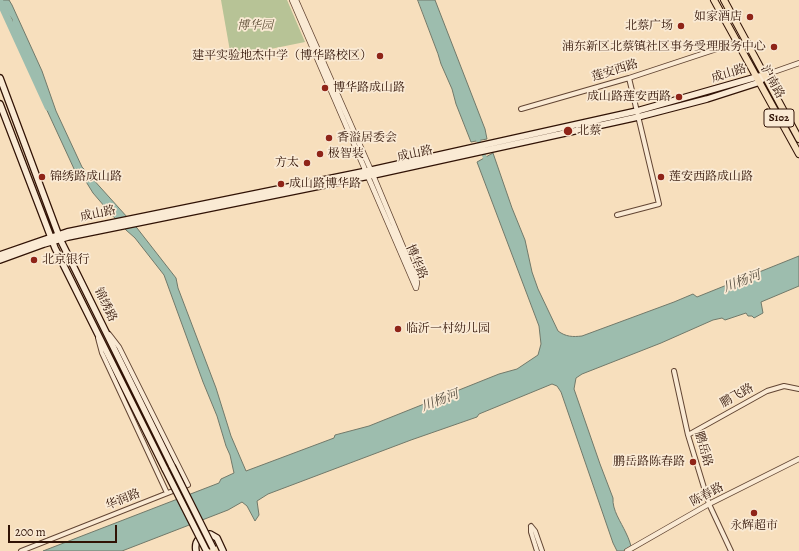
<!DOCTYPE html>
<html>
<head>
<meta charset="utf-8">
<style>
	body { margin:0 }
	#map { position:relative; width:799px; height:551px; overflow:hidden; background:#f7dfbd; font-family:Alegreya,serif }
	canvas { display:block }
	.scale { position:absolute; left:8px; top:525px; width:109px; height:18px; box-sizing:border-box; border:2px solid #301205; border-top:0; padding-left:5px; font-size:12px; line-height:14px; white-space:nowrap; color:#301205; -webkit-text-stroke:3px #faead4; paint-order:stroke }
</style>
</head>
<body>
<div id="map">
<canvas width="799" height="551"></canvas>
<div class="scale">200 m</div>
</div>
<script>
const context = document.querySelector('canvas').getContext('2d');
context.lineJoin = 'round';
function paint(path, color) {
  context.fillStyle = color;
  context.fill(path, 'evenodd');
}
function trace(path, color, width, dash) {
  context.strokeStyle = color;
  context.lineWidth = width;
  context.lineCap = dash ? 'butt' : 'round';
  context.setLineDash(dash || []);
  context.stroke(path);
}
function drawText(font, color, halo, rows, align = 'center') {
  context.font = font + ' Alegreya,"Noto Serif SC",serif';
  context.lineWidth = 3.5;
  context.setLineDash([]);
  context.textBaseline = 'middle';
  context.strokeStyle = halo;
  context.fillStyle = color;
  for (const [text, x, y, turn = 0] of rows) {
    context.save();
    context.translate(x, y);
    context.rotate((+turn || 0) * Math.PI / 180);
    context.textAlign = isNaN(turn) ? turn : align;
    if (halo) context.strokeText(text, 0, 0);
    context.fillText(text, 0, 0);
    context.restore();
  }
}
const green = new Path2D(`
	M221 0H287L305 42 231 57Z`);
const water = new Path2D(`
	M0 0H9L12 5 42 71 56 111 82 167 137 228 176 278 178 288 216 388 231 436 246 471 334 438 335 435 369 426 499 374 517 369 538 355 541 344 539 326 477 162 493 153 512 208 525 240 532 272 538 289 558 331C566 337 573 337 582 336L674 302 693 294 697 297 799 256V286L761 302 763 313 754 318 752 316H748L746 313 725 320 722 318 713 320 661 343 582 374 576 378 574 389 600 464 613 498C612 510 621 522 626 533 629 539 631 545 632 551H617L613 543 561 392 557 386 552 384 479 414 477 417 411 440 268 494 257 501 259 515 255 521 247 506 242 502 228 510 122 551H43L219 483 221 479 234 473 230 455 226 446 217 416 203 382 164 275 135 238 126 230 111 214 93 193 85 180 75 171 45 106 44 99 13 30 12 19 2 6Z
	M418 0H435L485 129 487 139 471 142 456 104 452 89 441 64 438 54Z`);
const canal = new Path2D(`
	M477 137 487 163`);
const river = new Path2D(`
	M0 2 48 107`);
const minor = new Path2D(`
	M521 109 629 78 738 42
	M617 215 659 204 629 78
	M98 338 102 353 167 493
	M674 371 688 435 709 504 731 551
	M688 435 767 391 784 386 799 389
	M531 526 535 531 542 551
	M531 527V532L537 551
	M21 551 188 485 119 347 109 334`);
const tertiary = new Path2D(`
	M292 0C333 96 375 192 416 288
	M296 0 373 175 416 278 417 283 416 288
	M765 75 799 63
	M627 551 709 504 799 459`);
const secondary = new Path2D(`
	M0 78 60 239 172 466
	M0 104 55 248 165 469
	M0 255 43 240 67 232 367 171 637 111 760 76
	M0 260 44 244 68 237 369 176 638 117 707 99 760 82 765 75
	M196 551C194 540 200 536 210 534L217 538 223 551`);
const primary = new Path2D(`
	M714 0 799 154
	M724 0 799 139`);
const secondaryBridge = new Path2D(`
	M172 466 213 548
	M165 469 206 550`);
const markers = [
	[750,17,4,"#8f2418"],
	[681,26,4,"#8f2418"],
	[774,47,4,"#8f2418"],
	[380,56,4,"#8f2418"],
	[325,88,4,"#8f2418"],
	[679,97,4,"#8f2418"],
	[568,131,5,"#8f2418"],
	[329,138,4,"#8f2418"],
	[320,154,4,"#8f2418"],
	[307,163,4,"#8f2418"],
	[42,177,4,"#8f2418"],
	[661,177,4,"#8f2418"],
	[281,184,4,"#8f2418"],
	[34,260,4,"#8f2418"],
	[398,329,4,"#8f2418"],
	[693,462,4,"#8f2418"],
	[754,513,4,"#8f2418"]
];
const shields = [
	[779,118,30]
];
const shieldNames = [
	["S102",779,118]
];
const poiNames = [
	["如家酒店",742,17,"right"],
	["北蔡广场",673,26,"right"],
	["浦东新区北蔡镇社区事务受理服务中心",766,47,"right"],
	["建平实验地杰中学（博华路校区）",372,56,"right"],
	["博华路成山路",333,88],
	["成山路莲安西路",671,97,"right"],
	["北蔡",577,131],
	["香溢居委会",337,138],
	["极智装",328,154],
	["方太",299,163,"right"],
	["锦绣路成山路",50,177],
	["莲安西路成山路",669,177],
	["成山路博华路",289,184],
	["北京银行",42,260],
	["临沂一村幼儿园",406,329],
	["鹏岳路陈春路",685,462,"right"],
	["永辉超市",754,526,"center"]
];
const parkNames = [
	["博华园",255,26]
];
const streetNames = [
	["莲安西路",615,71,-17],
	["成山路",729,74,-17],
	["沪南路",772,82,61],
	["成山路",415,154,-12],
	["成山路",98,214,-12],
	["博华路",416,262,67],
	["锦绣路",105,305,64],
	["鹏飞路",737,396,-29],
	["鹏岳路",703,449,74],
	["陈春路",707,495,-28],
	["华润路",123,500,-22]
];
const waterNames = [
	["川杨河",742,282,-21],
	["川杨河",440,401,-21]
];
paint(green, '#b7c396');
paint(water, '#9dbdae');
trace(water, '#71796a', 1);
trace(canal, '#9dbdae', 4);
trace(river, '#9dbdae', 7);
trace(minor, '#624533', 6);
trace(tertiary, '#624533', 6);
trace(secondary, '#301205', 8);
trace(primary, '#301205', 8);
trace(minor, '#faead4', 4);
trace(tertiary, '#faead4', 4.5);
trace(secondary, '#faead4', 5.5);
trace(primary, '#f7dfbd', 6);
trace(secondaryBridge, '#301205', 8, []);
trace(secondaryBridge, '#faead4', 5.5);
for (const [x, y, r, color] of markers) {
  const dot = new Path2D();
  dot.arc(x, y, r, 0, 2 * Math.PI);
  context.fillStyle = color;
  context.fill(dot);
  trace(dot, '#faead4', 1.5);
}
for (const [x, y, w] of shields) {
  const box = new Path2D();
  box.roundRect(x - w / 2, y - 9, w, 18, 3);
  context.fillStyle = '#faead4';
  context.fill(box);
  trace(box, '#301205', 1);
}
drawText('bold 11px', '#301205', null, shieldNames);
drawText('12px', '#301205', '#faead4', poiNames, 'left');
drawText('italic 12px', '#5f5038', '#faead4', parkNames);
drawText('12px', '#301205', '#faead4', streetNames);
drawText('italic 13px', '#564e40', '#faead4', waterNames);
</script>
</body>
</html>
